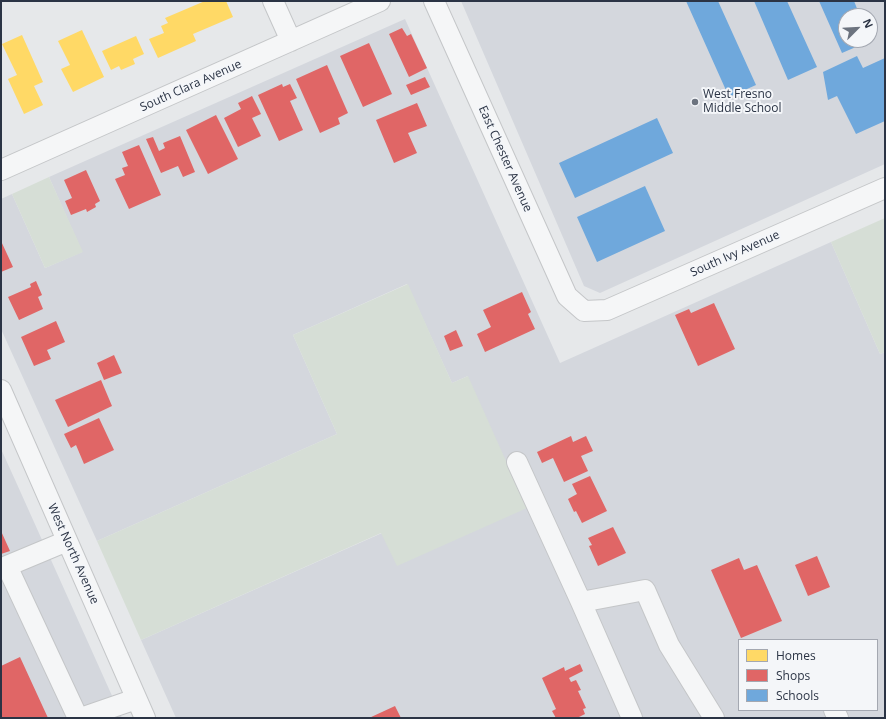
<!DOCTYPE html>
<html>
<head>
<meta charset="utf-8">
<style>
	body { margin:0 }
	#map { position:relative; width:886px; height:719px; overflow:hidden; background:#e6e8ea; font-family:"Open Sans",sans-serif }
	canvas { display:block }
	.frame { position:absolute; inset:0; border:2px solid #2b3445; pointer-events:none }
	.legend { position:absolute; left:738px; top:639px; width:140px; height:72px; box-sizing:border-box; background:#f4f6f9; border:1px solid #a4a8b1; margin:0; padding:5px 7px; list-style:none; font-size:12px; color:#2b3445 }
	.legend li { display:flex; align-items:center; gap:8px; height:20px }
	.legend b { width:20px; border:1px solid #a4a8b1 }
	.north { position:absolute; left:838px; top:8px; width:40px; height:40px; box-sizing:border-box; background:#f4f6f9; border:1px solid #a4a8b1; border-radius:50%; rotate:66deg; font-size:11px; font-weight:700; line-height:16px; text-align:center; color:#2b3445 }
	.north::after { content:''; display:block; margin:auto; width:14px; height:18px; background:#6c737f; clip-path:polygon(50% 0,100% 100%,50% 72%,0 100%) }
</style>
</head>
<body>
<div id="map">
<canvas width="886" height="719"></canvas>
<div class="frame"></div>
<ul class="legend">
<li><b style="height:11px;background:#ffd966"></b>Homes</li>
<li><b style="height:11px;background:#e06666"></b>Shops</li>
<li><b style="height:11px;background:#6fa8dc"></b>Schools</li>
</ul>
<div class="north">N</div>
</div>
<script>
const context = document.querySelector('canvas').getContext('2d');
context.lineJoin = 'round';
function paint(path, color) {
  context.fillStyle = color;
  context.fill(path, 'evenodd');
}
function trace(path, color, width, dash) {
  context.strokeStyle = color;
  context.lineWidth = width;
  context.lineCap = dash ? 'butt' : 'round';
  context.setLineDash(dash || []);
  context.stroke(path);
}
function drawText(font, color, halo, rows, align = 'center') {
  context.font = font + ' "Open Sans",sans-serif';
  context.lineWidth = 4;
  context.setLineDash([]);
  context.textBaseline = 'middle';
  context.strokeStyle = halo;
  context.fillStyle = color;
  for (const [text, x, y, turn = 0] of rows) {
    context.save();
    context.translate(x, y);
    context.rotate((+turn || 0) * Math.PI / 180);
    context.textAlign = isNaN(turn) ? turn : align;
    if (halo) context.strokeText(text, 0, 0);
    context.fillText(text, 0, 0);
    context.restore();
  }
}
const built = new Path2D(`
	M461 1H885V164L600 293 584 286ZM846 16H870V40H846Z
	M405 19 560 363 831 242 880 354 885 352V718H176L141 640 382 533 468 376 452 383 407 284 293 335 337 434 97 541 1 329V199L12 194 45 268 82 252 49 177ZM739 640H877V710H739Z
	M1 449 16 482 122 718H1Z`);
const green = new Path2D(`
	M49 177 83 252 45 268 12 194Z
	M885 218V352L880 354 831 242Z
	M408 284 452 383 468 376 527 508 397 566 381 533 141 640 97 541 337 434 293 335Z`);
const homes = new Path2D(`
	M205 1H226L233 17 193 34 196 41 158 58 149 39 164 33 161 26 168 23 165 18Z
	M82 30 104 77 73 92 61 69 70 65 58 41Z
	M22 35 43 82 34 86 43 105 24 114 8 79 17 75 2 44Z
	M136 36 144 54 133 59 135 64 121 70 119 66 111 70 102 51Z`);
const shops = new Path2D(`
	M402 28 407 36 411 34 427 68 409 77 389 34Z
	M369 43 392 94 363 107 340 56Z
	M327 65 348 113 338 118 340 124 320 133 296 79Z
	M425 77 430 87 411 95 406 85Z
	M282 84 283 87 290 84 297 98 290 101 303 130 279 141 258 95Z
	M252 96 261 114 252 118 261 136 238 147 224 118 241 109 238 103Z
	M417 103 427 126 408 133 417 153 394 163 376 120Z
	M216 115 238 159 208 174 186 130Z
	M180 136 195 172 183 177 178 166 161 173 146 139 153 137 159 151 165 148 163 143Z
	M139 145 161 195 129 209 115 179 125 175 122 168 128 166 122 152Z
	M86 170 100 201 95 204 96 207 87 212 86 209 71 215 65 201 72 198 64 180Z
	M1 241 13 267 1 272Z
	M36 281 42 295 38 297 43 309 19 320 8 297 31 287 30 284Z
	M522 292 531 312 528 314 535 329 485 352 477 334 491 327 483 310Z
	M714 303 735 349 698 366 675 315 689 309 691 313Z
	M56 321 65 342 47 350 51 359 34 366 21 337Z
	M456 330 463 346 450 351 444 336Z
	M114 355 122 373 104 380 97 363Z
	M101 380 112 406 68 427 55 400Z
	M99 418 114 450 84 464 76 445 71 448 64 434Z
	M571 436 573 442 586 436 593 451 581 456 588 471 564 482 553 458 542 463 537 452Z
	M590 476 607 511 582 523 576 511 574 512 568 499 577 494 572 484Z
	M613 527 626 553 598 566 589 546 592 545 588 538Z
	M1 531 10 551 1 554Z
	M817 556 830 587 808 596 795 565Z
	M739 558 744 570 757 565 782 621 741 638 711 570Z
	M20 657 48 718H1V666Z
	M580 664 583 671 569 678 571 682 576 680 581 690 578 691 586 708 583 709 585 714 577 718H556L552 711 556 709 542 678 564 667 565 671Z
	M395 706 401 718H369Z`);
const schools = new Path2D(`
	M686 1H718L756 85 729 97Z
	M754 1H787L817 67 788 80Z
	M819 1H854L860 16H846V40H872L842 53Z
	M857 56 863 68 885 58V121L856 134 837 96 828 100 823 72Z
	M657 118 673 153 575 198 559 163Z
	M645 186 665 231 597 262 577 217Z`);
const minor = new Path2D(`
	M273 1 291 41
	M434 1 567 296 584 311 607 310 885 188
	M1 170 380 1
	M1 390 145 718
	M517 462 581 602 632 718
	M67 541 7 566 78 718
	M581 602 645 590 669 645 714 718
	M834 710 838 718
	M81 718 136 699`);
const markers = [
	[695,102,4,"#6c737f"]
];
const streetNames = [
	["South Clara Avenue",191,86,-24],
	["East Chester Avenue",505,159,66],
	["South Ivy Avenue",735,254,-24],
	["West North Avenue",73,554,66]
];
const poiNames = [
	["West Fresno",703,95],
	["Middle School",703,109]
];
paint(built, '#d4d7dd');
paint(green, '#d6ded6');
paint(homes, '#ffd966');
paint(shops, '#e06666');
paint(schools, '#6fa8dc');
trace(minor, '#c4c6c8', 22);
trace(minor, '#f5f6f7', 20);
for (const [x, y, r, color] of markers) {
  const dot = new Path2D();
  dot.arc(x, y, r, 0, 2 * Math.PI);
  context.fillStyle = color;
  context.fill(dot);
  trace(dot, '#f4f6f9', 1.5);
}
drawText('12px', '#2b3445', '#f4f6f9', streetNames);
drawText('12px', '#2b3445', '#f4f6f9', poiNames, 'left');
</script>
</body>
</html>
